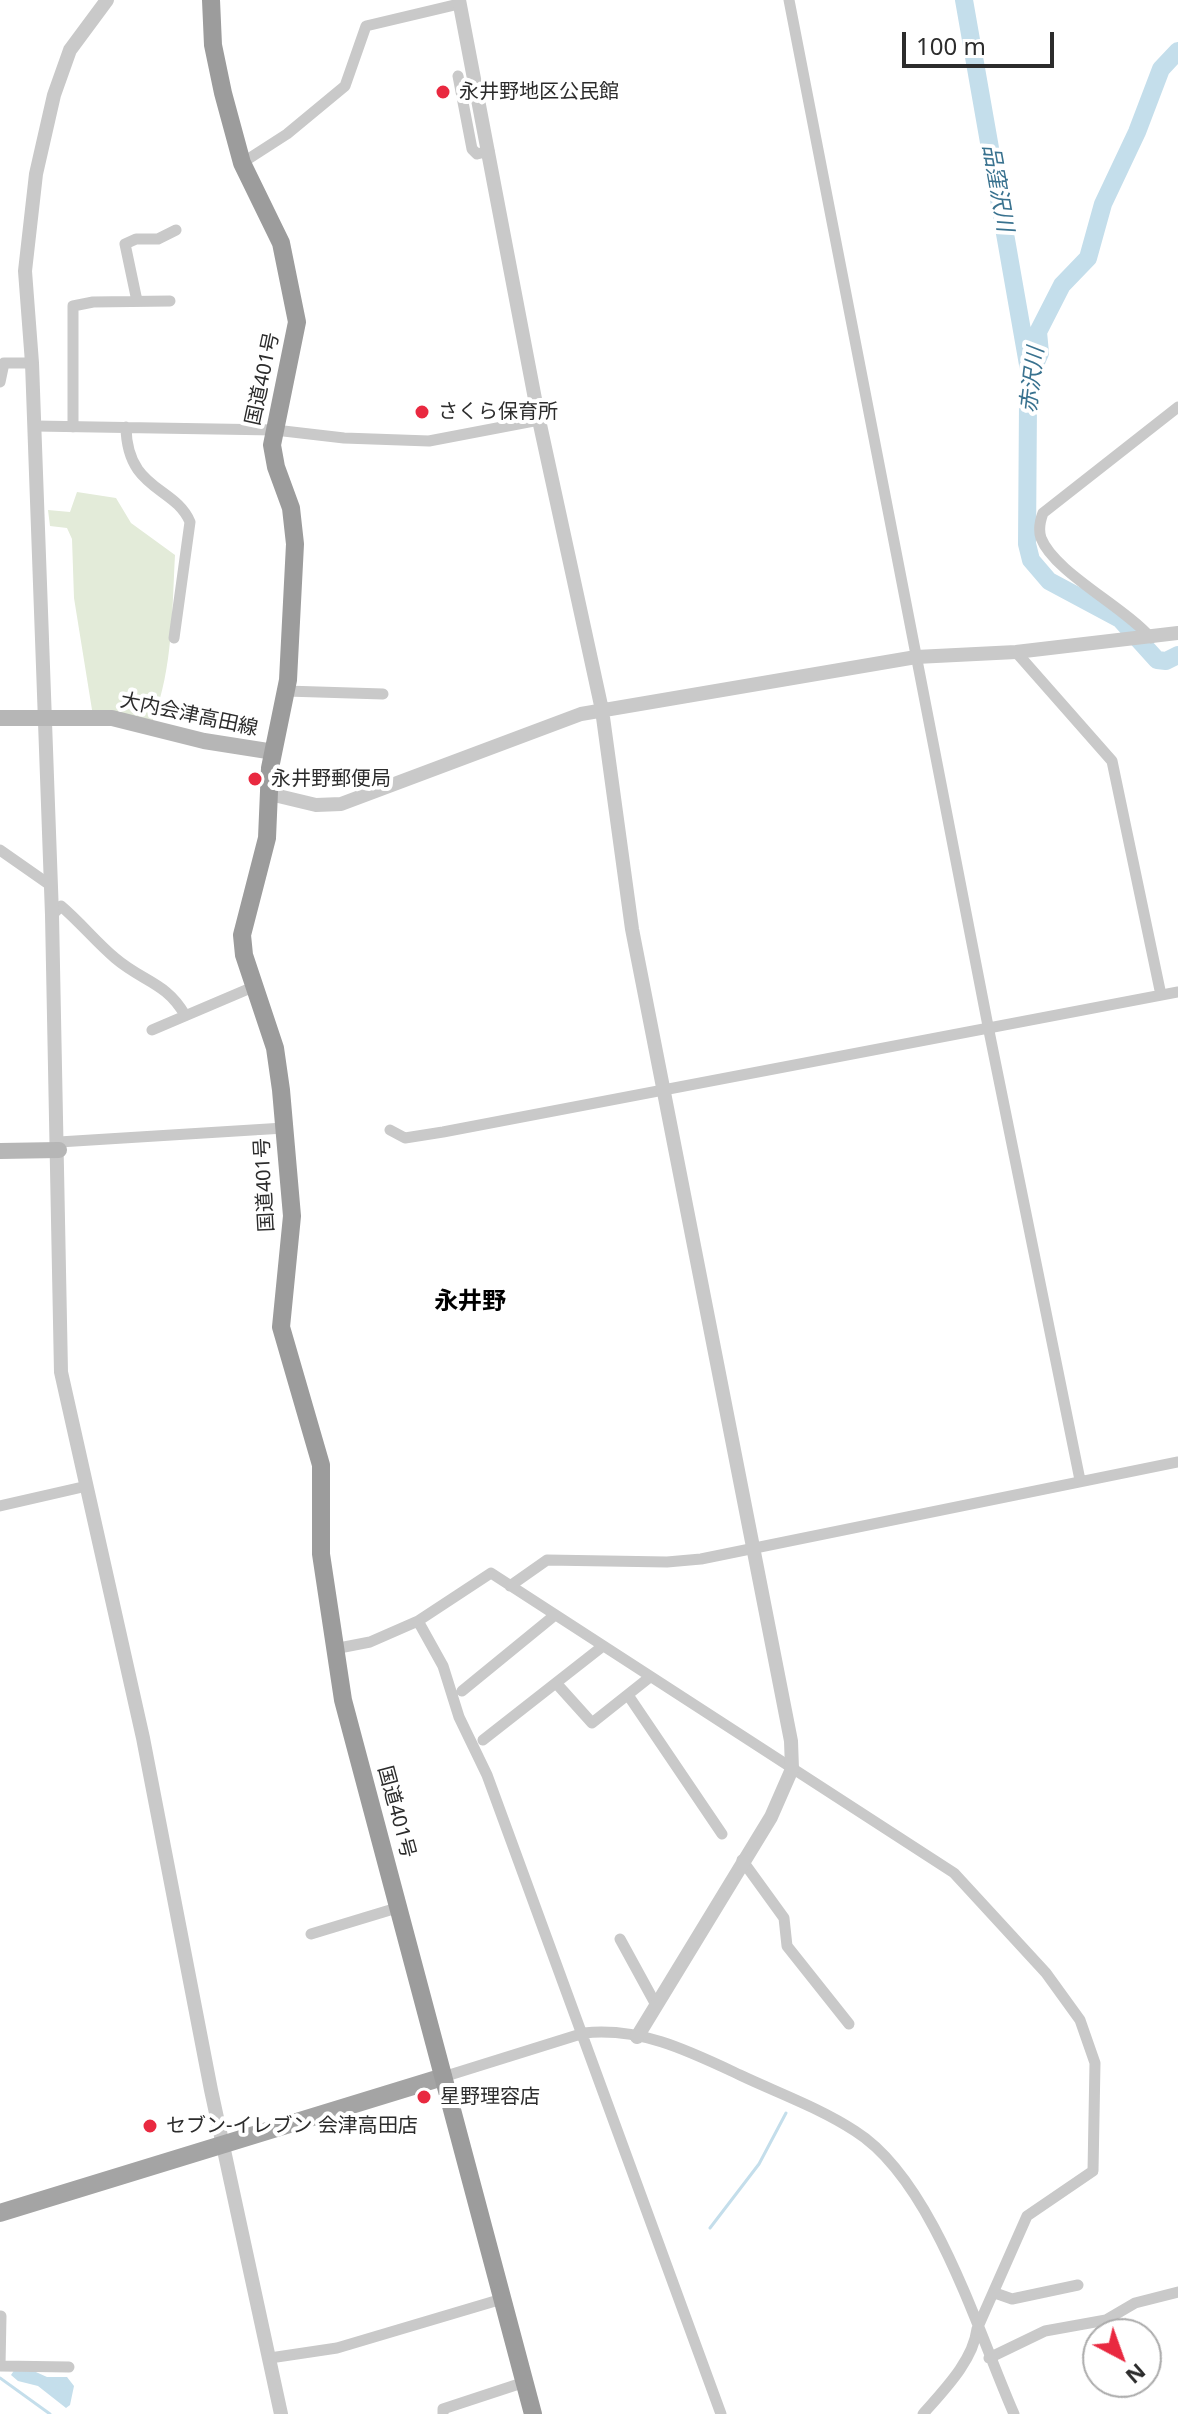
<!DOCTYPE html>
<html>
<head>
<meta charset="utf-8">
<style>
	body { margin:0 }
	#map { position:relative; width:1178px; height:2414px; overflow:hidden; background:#fff; font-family:"Noto Sans",sans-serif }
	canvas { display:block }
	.north { position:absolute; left:1082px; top:2318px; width:80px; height:80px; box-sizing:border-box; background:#fff; border:2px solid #ababab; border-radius:50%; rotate:139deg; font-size:22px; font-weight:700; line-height:32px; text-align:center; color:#2c2c2c }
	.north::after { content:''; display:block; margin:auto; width:28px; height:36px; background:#e92940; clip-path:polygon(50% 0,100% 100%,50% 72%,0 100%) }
	.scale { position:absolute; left:902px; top:32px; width:152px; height:36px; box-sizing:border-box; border:4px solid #2c2c2c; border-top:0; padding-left:10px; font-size:24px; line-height:28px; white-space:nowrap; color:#2c2c2c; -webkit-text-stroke:6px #fff; paint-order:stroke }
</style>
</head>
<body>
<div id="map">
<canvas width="1178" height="2414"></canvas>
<div class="north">N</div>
<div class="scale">100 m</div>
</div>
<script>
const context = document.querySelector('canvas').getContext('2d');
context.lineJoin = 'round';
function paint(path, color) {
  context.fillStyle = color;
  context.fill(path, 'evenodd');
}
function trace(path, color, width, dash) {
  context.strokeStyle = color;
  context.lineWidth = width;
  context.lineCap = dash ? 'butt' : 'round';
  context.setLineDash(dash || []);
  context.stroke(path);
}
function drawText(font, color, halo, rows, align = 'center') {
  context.font = font + ' "Noto Sans","Noto Sans JP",sans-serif';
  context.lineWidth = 8;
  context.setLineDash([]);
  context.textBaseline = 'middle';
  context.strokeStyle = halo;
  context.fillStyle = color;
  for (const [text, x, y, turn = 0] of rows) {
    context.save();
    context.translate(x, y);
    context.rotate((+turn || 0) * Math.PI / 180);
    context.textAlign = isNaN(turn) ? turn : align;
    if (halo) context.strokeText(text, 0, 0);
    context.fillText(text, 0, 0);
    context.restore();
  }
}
const green = new Path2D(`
	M77 492 116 498 131 523 175 555C172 609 173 668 153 720L93 716 74 598 72 539 67 528 50 526 48 510 70 512Z`);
const water = new Path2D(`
	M27 2368 47 2377H67L74 2386 70 2405 66 2408 38 2386 18 2381 11 2375 15 2369Z`);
const stream = new Path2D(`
	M710 2228 759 2164 786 2113
	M0 2378 50 2414`);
const river = new Path2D(`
	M964 0 1030 376
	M1178 51 1161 69 1137 132 1103 204 1088 258 1062 285 1038 332 1040 353 1030 376 1028 403 1027 544 1031 560 1049 581 1120 619 1157 660 1166 661 1178 655`);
const minor = new Path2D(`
	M789 0 988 1026 1080 1480
	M458 76 472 149 477 154 489 151
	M242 163 287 134 345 86 366 26 459 4
	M137 301 125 244 136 239H158L176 230
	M0 382 4 363H32
	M35 426 275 430 344 438 429 441 539 420
	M73 427V306L93 302 170 301
	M126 427C127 491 175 486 190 522L174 638
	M1151 638C1123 606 1054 572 1041 538 1038 529 1040 521 1043 513L1178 407
	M1016 652 1112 761 1161 995
	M286 691 383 694
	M0 850 50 885
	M52 915 61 906C80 922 96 942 115 958 143 982 166 982 185 1015
	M152 1030 253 987
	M390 1130 405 1138 443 1132 1178 992
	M59 1142 284 1128
	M0 1506 87 1486
	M510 1586 547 1560 667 1562 701 1559 1178 1462
	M418 1621 443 1666 459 1717 487 1775 721 2414
	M334 1649 370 1642 418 1621 491 1573 954 1873 1046 1973 1080 2020 1095 2063 1093 2171 1027 2216 977 2329C973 2361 944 2390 923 2414
	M556 1683 592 1723 650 1677
	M462 1691 555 1615
	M628 1695 722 1834
	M483 1740 603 1646
	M742 1860 784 1918 787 1946 849 2024
	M311 1934 400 1907
	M620 1939 655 2003
	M443 2077 584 2033C641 2027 689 2051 740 2075 778 2093 820 2108 855 2131 933 2180 977 2330 1014 2414
	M995 2293 1012 2299 1078 2285
	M270 2358 337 2348 502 2299
	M989 2358 1045 2331 1106 2320 1135 2303 1178 2292
	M0 2366 69 2367
	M0 2366 1 2316
	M443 2414V2409L525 2382`);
const tertiary = new Path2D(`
	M107 0 70 50 54 95 36 174 25 271 32 363 52 915 61 1372 143 1738 211 2090 281 2414
	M459 0 539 420 602 710 632 929 791 1741 792 1769 771 1817 637 2037
	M270 794 316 805 341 804 581 714 916 657 1016 652 1178 633`);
const secondary = new Path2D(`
	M0 718H112L204 741 274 752
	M0 1151 59 1150`);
const primary = new Path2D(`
	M0 2213 443 2077`);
const trunk = new Path2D(`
	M211 0 213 45 223 93 242 163 281 243 297 322 272 445 276 467 291 508 295 544 288 680 270 768 267 838 242 935 244 955 275 1048 281 1090 292 1216 281 1327 321 1465V1554L343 1700 533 2414`);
const markers = [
	[443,92,8,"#e92940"],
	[422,412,8,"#e92940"],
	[255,779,8,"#e92940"],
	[424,2097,8,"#e92940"],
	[150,2126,8,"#e92940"]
];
const poiNames = [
	["永井野地区公民館",459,92],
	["さくら保育所",438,412],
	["永井野郵便局",271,779],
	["星野理容店",440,2097],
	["セブン-イレブン 会津高田店",166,2126]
];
const streetNames = [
	["国道401号",263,379,-78],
	["大内会津高田線",189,715,12],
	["国道401号",265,1185,-93],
	["国道401号",396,1812,75]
];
const waterNames = [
	["品窪沢川",997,188,80],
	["赤沢川",1033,380,-83]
];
const quarterNames = [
	["永井野",470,1302]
];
paint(green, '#e3ebd9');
paint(water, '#c4deeb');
trace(stream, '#c4deeb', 3);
trace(river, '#c4deeb', 18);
trace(minor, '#c9c9c9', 11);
trace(tertiary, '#c9c9c9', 14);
trace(secondary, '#b6b6b6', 16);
trace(primary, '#a4a4a4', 18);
trace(trunk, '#9c9c9c', 18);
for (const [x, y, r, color] of markers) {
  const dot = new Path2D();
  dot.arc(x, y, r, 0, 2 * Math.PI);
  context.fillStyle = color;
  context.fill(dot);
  trace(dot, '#fff', 3);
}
drawText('20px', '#2c2c2c', '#fff', poiNames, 'left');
drawText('20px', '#2c2c2c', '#fff', streetNames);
drawText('italic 22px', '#39728f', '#fff', waterNames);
drawText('bold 24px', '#000', '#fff', quarterNames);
</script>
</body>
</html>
